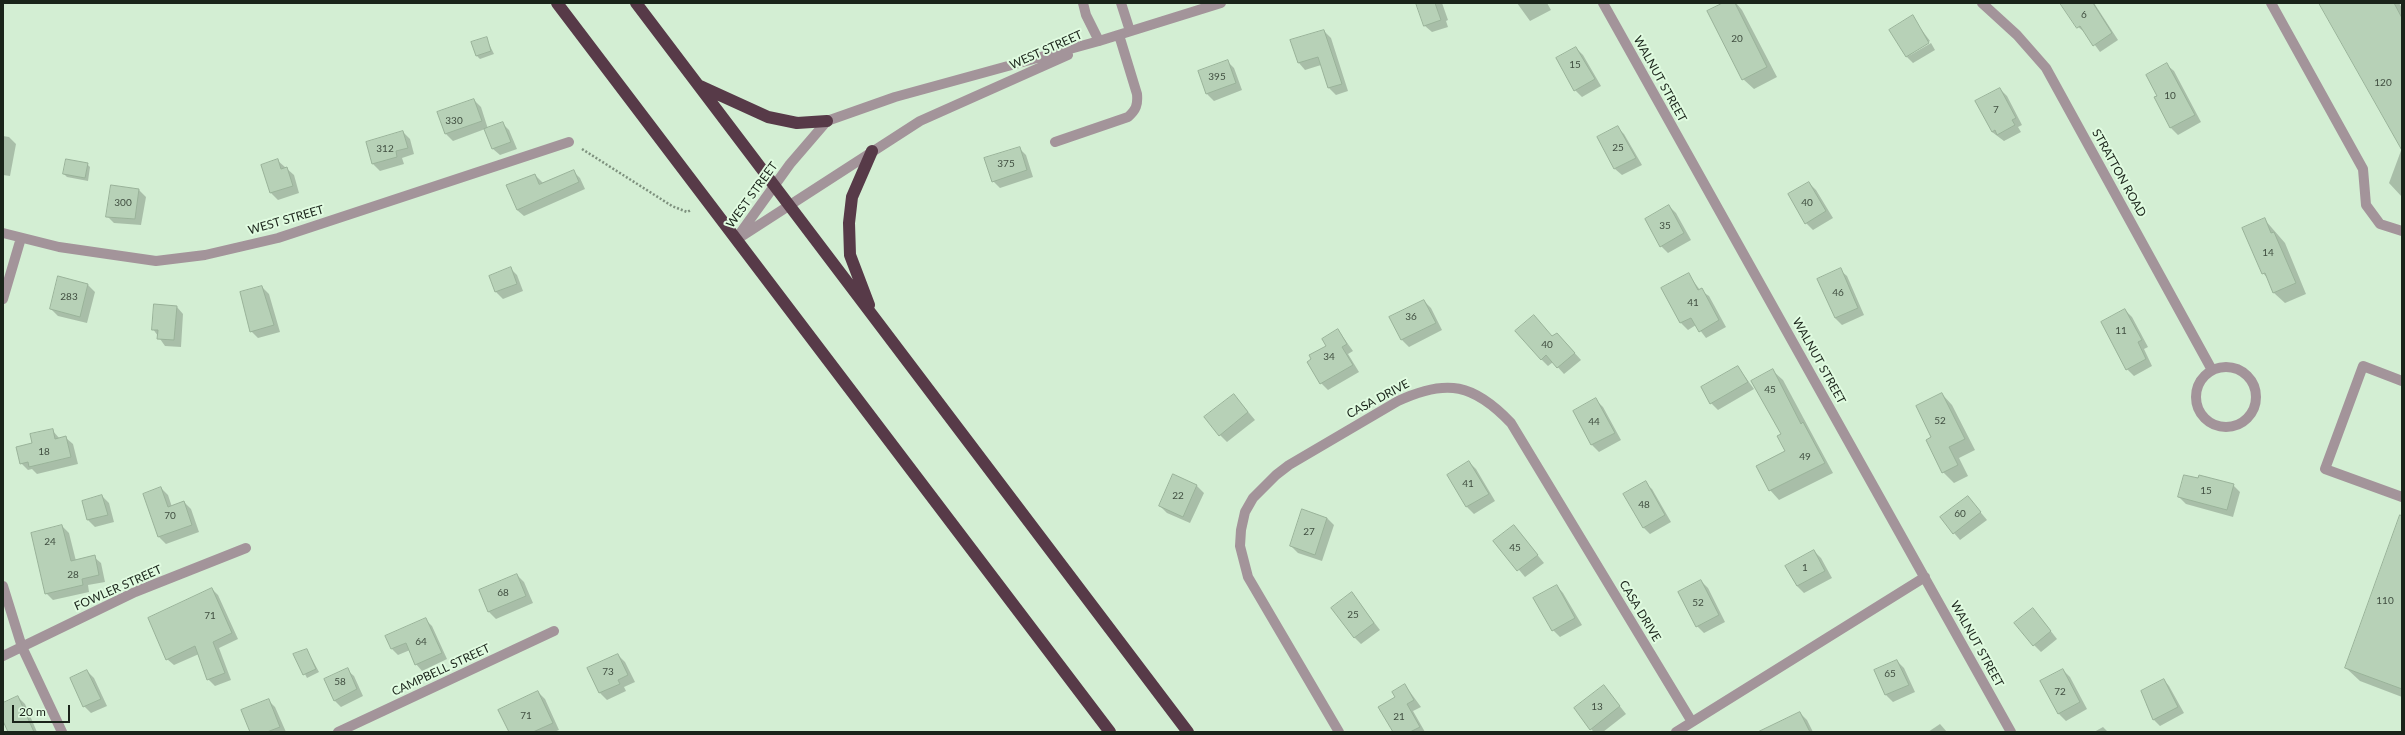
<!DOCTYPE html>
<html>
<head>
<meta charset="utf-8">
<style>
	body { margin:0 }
	#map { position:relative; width:2405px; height:735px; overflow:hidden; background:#d3eed3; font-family:Lato,sans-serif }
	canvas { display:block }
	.frame { position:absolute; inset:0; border:4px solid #1a241a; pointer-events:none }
	.scale { position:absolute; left:12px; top:705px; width:58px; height:18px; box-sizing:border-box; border:2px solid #1a241a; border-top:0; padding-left:5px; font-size:12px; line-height:14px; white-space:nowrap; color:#1a241a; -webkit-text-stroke:3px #e0fbe0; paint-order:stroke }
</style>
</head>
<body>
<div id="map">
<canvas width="2405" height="735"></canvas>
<div class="frame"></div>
<div class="scale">20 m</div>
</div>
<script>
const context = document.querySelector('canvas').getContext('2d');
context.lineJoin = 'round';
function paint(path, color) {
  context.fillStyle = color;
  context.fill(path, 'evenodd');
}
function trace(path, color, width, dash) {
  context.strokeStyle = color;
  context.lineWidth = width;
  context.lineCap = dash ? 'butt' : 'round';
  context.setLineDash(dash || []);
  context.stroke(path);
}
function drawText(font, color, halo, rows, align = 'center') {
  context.font = font + ' Lato,sans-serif';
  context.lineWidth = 4;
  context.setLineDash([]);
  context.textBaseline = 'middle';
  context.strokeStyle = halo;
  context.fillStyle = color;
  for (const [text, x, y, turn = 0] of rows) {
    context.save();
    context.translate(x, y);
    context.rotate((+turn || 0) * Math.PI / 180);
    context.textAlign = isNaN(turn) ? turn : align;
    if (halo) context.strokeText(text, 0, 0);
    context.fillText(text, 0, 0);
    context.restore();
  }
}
const shadow = new Path2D(`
	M1417 3H1442L1448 20 1446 21 1448 27 1432 32 1425 26Z
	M1517 3H1547L1551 10 1530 21Z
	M1725 3H1736L1742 10 1777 77 1754 89 1743 79Z
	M2062 3H2094L2118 40 2100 52 2086 33 2078 27Z
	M2320 3H2399L2402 8V197L2389 183 2402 148Z
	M1912 17 1930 41 1907 57 1890 30Z
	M1324 31 1331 38 1348 91 1336 95 1329 88 1321 65 1305 70 1299 63Z
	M486 38 494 54 480 59 477 56Z
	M1931 43 1935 50 1913 63 1907 57Z
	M1576 48 1583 55 1601 86 1582 97 1575 90Z
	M1227 61 1234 68 1242 90 1214 101 1207 94 1199 72Z
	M2167 65 2174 71 2201 122 2178 135 2171 128 2155 98 2158 96Z
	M2000 89 2007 96 2022 125 2018 127 2021 132 2004 141 1992 132Z
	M474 100 481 107 488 129 502 123 509 130 517 149 500 155 493 149 485 129 453 141 446 134 439 112Z
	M1617 127 1624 134 1642 165 1622 175 1615 169Z
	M403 132 410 139 414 154 402 158 404 164 380 171 373 164 367 143Z
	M3 136 9 137 16 144 10 176 3 175Z
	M1019 148 1026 155 1033 177 1000 188 993 181Z
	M277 160 294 175 299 193 278 200 271 193Z
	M87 164 90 167 88 181 67 177 64 174Z
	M573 171 580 178 585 189 524 216 517 210 535 175 543 183Z
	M1809 183 1816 190 1833 218 1813 230 1806 223Z
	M139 190 146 197 141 225 114 223 107 216Z
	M1669 206 1676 213 1691 240 1668 253 1661 246Z
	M2265 220 2285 243 2306 294 2285 303 2274 293 2268 279 2263 273Z
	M510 268 517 275 523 291 503 299 496 292 490 276Z
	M1840 270 1847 276 1864 315 1842 325 1835 318Z
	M1688 274 1700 290 1709 296 1726 327 1706 338 1696 325 1688 330 1681 323 1663 288Z
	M59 277 88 285 95 292 87 323 58 316 51 309Z
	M262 287 269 294 280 332 258 338 251 331Z
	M1424 301 1431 308 1442 330 1409 347 1402 340 1391 318Z
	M177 307 183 314 181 347 165 346 153 329Z
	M2125 310 2132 317 2148 347 2144 349 2152 366 2134 376 2127 369Z
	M1338 330 1353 351 1348 354 1359 372 1328 390 1321 383 1327 347Z
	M1553 337 1564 341 1581 360 1564 374 1553 362 1548 366 1541 359Z
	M1738 367 1754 389 1718 410 1711 403Z
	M1773 371 1783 380 1833 473 1779 500 1770 490 1786 451Z
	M1942 394 1952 405 1975 450 1959 458 1968 476 1954 483 1943 472 1927 440 1932 437Z
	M1234 395 1255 420 1227 442 1220 435Z
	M1596 400 1603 407 1621 440 1599 452 1592 445 1574 412Z
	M52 430 60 439 66 438 73 444 78 464 37 474 32 469 28 470 21 463 33 444Z
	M1469 462 1476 469 1495 501 1474 514 1467 507 1448 475Z
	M1174 476 1197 486 1204 493 1190 523 1167 513 1160 506Z
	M2199 480 2233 485 2240 492 2233 517 2186 504 2179 497Z
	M1645 483 1652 489 1671 522 1650 534 1643 527Z
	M161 488 168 495 172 507 184 502 191 509 199 532 166 544 159 537Z
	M102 496 109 503 114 522 95 527 88 520 83 501Z
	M1968 497 1987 520 1960 540 1954 533Z
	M1327 518 1334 525 1322 561 1298 553 1291 546Z
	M62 526 69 533 76 561 94 557 101 563 105 582 88 585 89 592 53 600 46 593Z
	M1514 526 1544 563 1525 577 1495 541Z
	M2402 536V697L2360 681 2346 668Z
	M1814 551 1821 558 1832 578 1804 593 1797 586 1786 566Z
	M517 575 524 582 533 603 496 619 489 612 480 591Z
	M1701 581 1708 588 1725 622 1704 633 1697 626Z
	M1557 586 1563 593 1582 625 1560 637 1553 630Z
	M212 589 218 595 238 639 219 648 231 680 215 686 208 679 199 654 174 665 167 659Z
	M1352 594 1380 630 1361 644 1354 637Z
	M2039 616 2057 639 2041 652 2034 645Z
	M426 620 432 626 447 659 422 671 416 664 410 650 398 655 392 649 387 637Z
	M307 650 319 672 307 678 295 655Z
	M618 655 625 662 635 682 624 687 626 691 607 700 600 693 589 668Z
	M1897 661 1904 668 1915 692 1893 702 1886 695 1876 671Z
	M347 670 354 676 363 696 341 707 334 700Z
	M2063 670 2070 677 2087 709 2066 721 2059 714 2042 681Z
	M87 671 94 678 107 706 91 713 84 706Z
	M2164 680 2169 686 2184 713 2160 726 2154 720 2146 704Z
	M1405 685 1421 707 1413 711 1425 732H1394L1396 697Z
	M1604 686 1626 714 1603 732H1594L1591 729Z
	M538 692 545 699 559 730 554 732H510Z
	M18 697 25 704 37 732H9L3 718V704Z
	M268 700 275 707 286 732H251Z
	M1800 713 1807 720 1813 732H1769Z
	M1940 724 1947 732H1928Z
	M2103 727 2108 732H2094Z`);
const building = new Path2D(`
	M1416 3H1435L1441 20 1424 26Z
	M1723 3H1735L1767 67 1742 80 1707 11Z
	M2060 3H2093L2112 33 2093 46 2080 26 2077 28Z
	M2319 3H2394L2402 18V150Z
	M1913 15 1929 43 1906 57 1889 30Z
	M1324 30 1342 84 1328 88 1318 57 1298 63 1290 40Z
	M487 37 491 51 476 56 471 42Z
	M1576 47 1595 79 1574 91 1556 58Z
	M1228 60 1236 83 1206 94 1198 71Z
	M2167 63 2195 115 2170 128 2154 97 2157 96 2146 75Z
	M2000 88 2016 118 2012 120 2015 125 1997 135 1995 130 1992 132 1975 101Z
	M474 99 482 121 445 134 437 112Z
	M503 122 511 142 492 149 484 129Z
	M1618 126 1636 158 1614 169 1597 137Z
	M403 131 408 148 396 151 397 157 372 164 366 142Z
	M1020 147 1027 170 992 182 984 158Z
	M66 159 88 163 85 178 63 174Z
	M278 159 281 169 287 167 293 186 270 193 261 165Z
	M574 170 579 182 517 210 506 185 535 174 539 184Z
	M1809 182 1826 211 1805 224 1788 194Z
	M111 185 139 189 135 219 106 217Z
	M1669 205 1684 233 1660 247 1645 219Z
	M2265 218 2271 233 2274 232 2296 283 2273 293 2265 273 2262 274 2242 228Z
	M511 267 517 284 495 292 489 276Z
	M1841 268 1858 308 1835 318 1817 279Z
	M1689 273 1698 290 1702 288 1719 320 1699 332 1691 318 1680 323 1661 288Z
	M58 276 88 284 80 317 50 309Z
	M262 286 274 325 250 332 240 292Z
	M1424 300 1436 323 1401 340 1389 317Z
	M154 304 177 306 174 340 157 339 158 330H152Z
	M2125 309 2142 340 2138 342 2146 359 2126 370 2101 322Z
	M1534 315 1552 336 1557 333 1575 353 1557 368 1546 355 1541 360 1515 331Z
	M1338 329 1347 344 1342 347 1353 365 1320 384 1307 362 1311 359 1309 355 1326 346 1322 339Z
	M1738 366 1748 382 1710 404 1701 387Z
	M1773 369 1801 424 1803 422 1825 463 1769 491 1756 466 1785 451 1777 436 1781 434 1751 381Z
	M1942 393 1965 439 1949 447 1958 465 1942 473 1926 440 1931 437 1916 406Z
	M1234 394 1248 412 1219 436 1204 417Z
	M1596 398 1615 433 1591 445 1573 411Z
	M53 429 55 439 66 436 71 457 29 467 28 462 20 464 16 447 32 443 30 434Z
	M1469 461 1489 494 1466 507 1447 475Z
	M1173 474 1197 485 1183 517 1159 506Z
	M2184 475 2198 478 2199 475 2234 484 2227 510 2178 497Z
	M1646 481 1665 515 1643 528 1623 494Z
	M161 487 168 507 184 501 192 525 158 537 143 494Z
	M102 495 108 515 87 520 82 501Z
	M1968 496 1981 512 1953 534 1940 517Z
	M1302 509 1327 518 1315 555 1290 546Z
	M2400 515 2402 516V689L2345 668Z
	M62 525 71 561 95 555 99 575 82 579 83 585 45 594 31 533Z
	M1514 525 1538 555 1517 571 1493 541Z
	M1814 550 1825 571 1797 586 1785 566Z
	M517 574 526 596 488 612 479 590Z
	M1701 580 1719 615 1696 627 1678 592Z
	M1557 585 1575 618 1552 631 1533 598Z
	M212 588 232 633 213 642 225 673 207 680 195 646 166 660 148 618Z
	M1352 592 1374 623 1354 638 1331 608Z
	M2033 608 2051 631 2033 646 2014 623Z
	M426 618 442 653 415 665 406 643 391 649 385 636Z
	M307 649 316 669 303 675 293 654Z
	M618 654 628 675 618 680 620 684 599 693 587 668Z
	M1897 660 1909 685 1885 695 1874 670Z
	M348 668 357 689 334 701 324 679Z
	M2063 669 2080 702 2058 714 2040 681Z
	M87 670 101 699 83 707 70 678Z
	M2164 679 2178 707 2153 720 2141 691Z
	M1405 684 1414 700 1407 704 1420 727 1410 732H1393L1378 707 1395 697 1392 692Z
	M1604 685 1620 706 1590 730 1574 708Z
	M538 691 553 723 533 732H509L498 710Z
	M18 696 34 732H8L3 721V703Z
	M269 699 280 727 267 732H250L241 710Z
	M1800 712 1810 732H1758Z`);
const path = new Path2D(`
	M582 149 672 206 687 212 691 210`);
const minor = new Path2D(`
	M1083 3 1086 15 1099 41
	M1121 3 1130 31
	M1603 3 2011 732
	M1982 3 2017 35 2046 68 2212 370
	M2271 3 2363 169 2366 205 2380 224 2402 231
	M1055 142 1128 117C1136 110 1138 105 1137 94L1119 35
	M3 233 59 247 156 261 205 255 278 238 569 142
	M742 236 920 121 1068 55
	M736 239 790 164 827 121 895 97 1099 41 1221 3
	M3 299 21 238
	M2196 397a30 30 0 1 1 60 0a30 30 0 1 1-60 0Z
	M2402 381 2363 366 2325 469 2402 497
	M3 586 22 647 62 732
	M3 656 135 592 246 548
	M338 732 554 631
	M1339 732 1248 577 1240 546 1241 530 1245 512 1253 498 1276 475 1289 465 1398 401C1447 378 1474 384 1511 423L1692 722
	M1676 732 1925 577`);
const highway = new Path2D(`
	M557 3 1110 732
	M636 3 1188 732
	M700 86 768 117 797 123 827 121
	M869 305 850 255 849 223 852 197 872 151`);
const numberNames = [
	["6",2084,15],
	["20",1737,39],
	["15",1575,65],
	["395",1217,77],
	["120",2383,83],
	["10",2170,96],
	["7",1996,110],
	["330",454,121],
	["25",1618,148],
	["312",385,149],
	["375",1006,164],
	["300",123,203],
	["40",1807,203],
	["35",1665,226],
	["14",2268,253],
	["46",1838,293],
	["283",69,297],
	["41",1693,303],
	["36",1411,317],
	["11",2121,331],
	["40",1547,345],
	["34",1329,357],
	["45",1770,390],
	["52",1940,421],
	["44",1594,422],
	["18",44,452],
	["49",1805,457],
	["41",1468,484],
	["15",2206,491],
	["22",1178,496],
	["48",1644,505],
	["60",1960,514],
	["70",170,516],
	["27",1309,532],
	["24",50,542],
	["45",1515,548],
	["1",1805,568],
	["28",73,575],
	["68",503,593],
	["110",2385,601],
	["52",1698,603],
	["25",1353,615],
	["71",210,616],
	["64",421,642],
	["73",608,672],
	["65",1890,674],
	["58",340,682],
	["72",2060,692],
	["13",1597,707],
	["71",526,716],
	["21",1399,717]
];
const streetNames = [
	["WEST STREET",1046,50,-24],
	["WALNUT STREET",1660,79,61],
	["STRATTON ROAD",2119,173,61],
	["WEST STREET",752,195,-54],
	["WEST STREET",286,220,-16],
	["WALNUT STREET",1819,361,61],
	["CASA DRIVE",1378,399,-28],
	["FOWLER STREET",118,588,-24],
	["CASA DRIVE",1640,611,59],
	["WALNUT STREET",1977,644,61],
	["CAMPBELL STREET",441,670,-25]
];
paint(shadow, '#0003');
paint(building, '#b7d1b7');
trace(building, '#99b299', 1);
trace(path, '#7e917e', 2.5, [2, 2]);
trace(minor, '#a3949a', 10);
trace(highway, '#573a48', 12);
drawText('10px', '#414f41', null, numberNames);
drawText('12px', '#1a241a', '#e0fbe0', streetNames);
</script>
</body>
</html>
